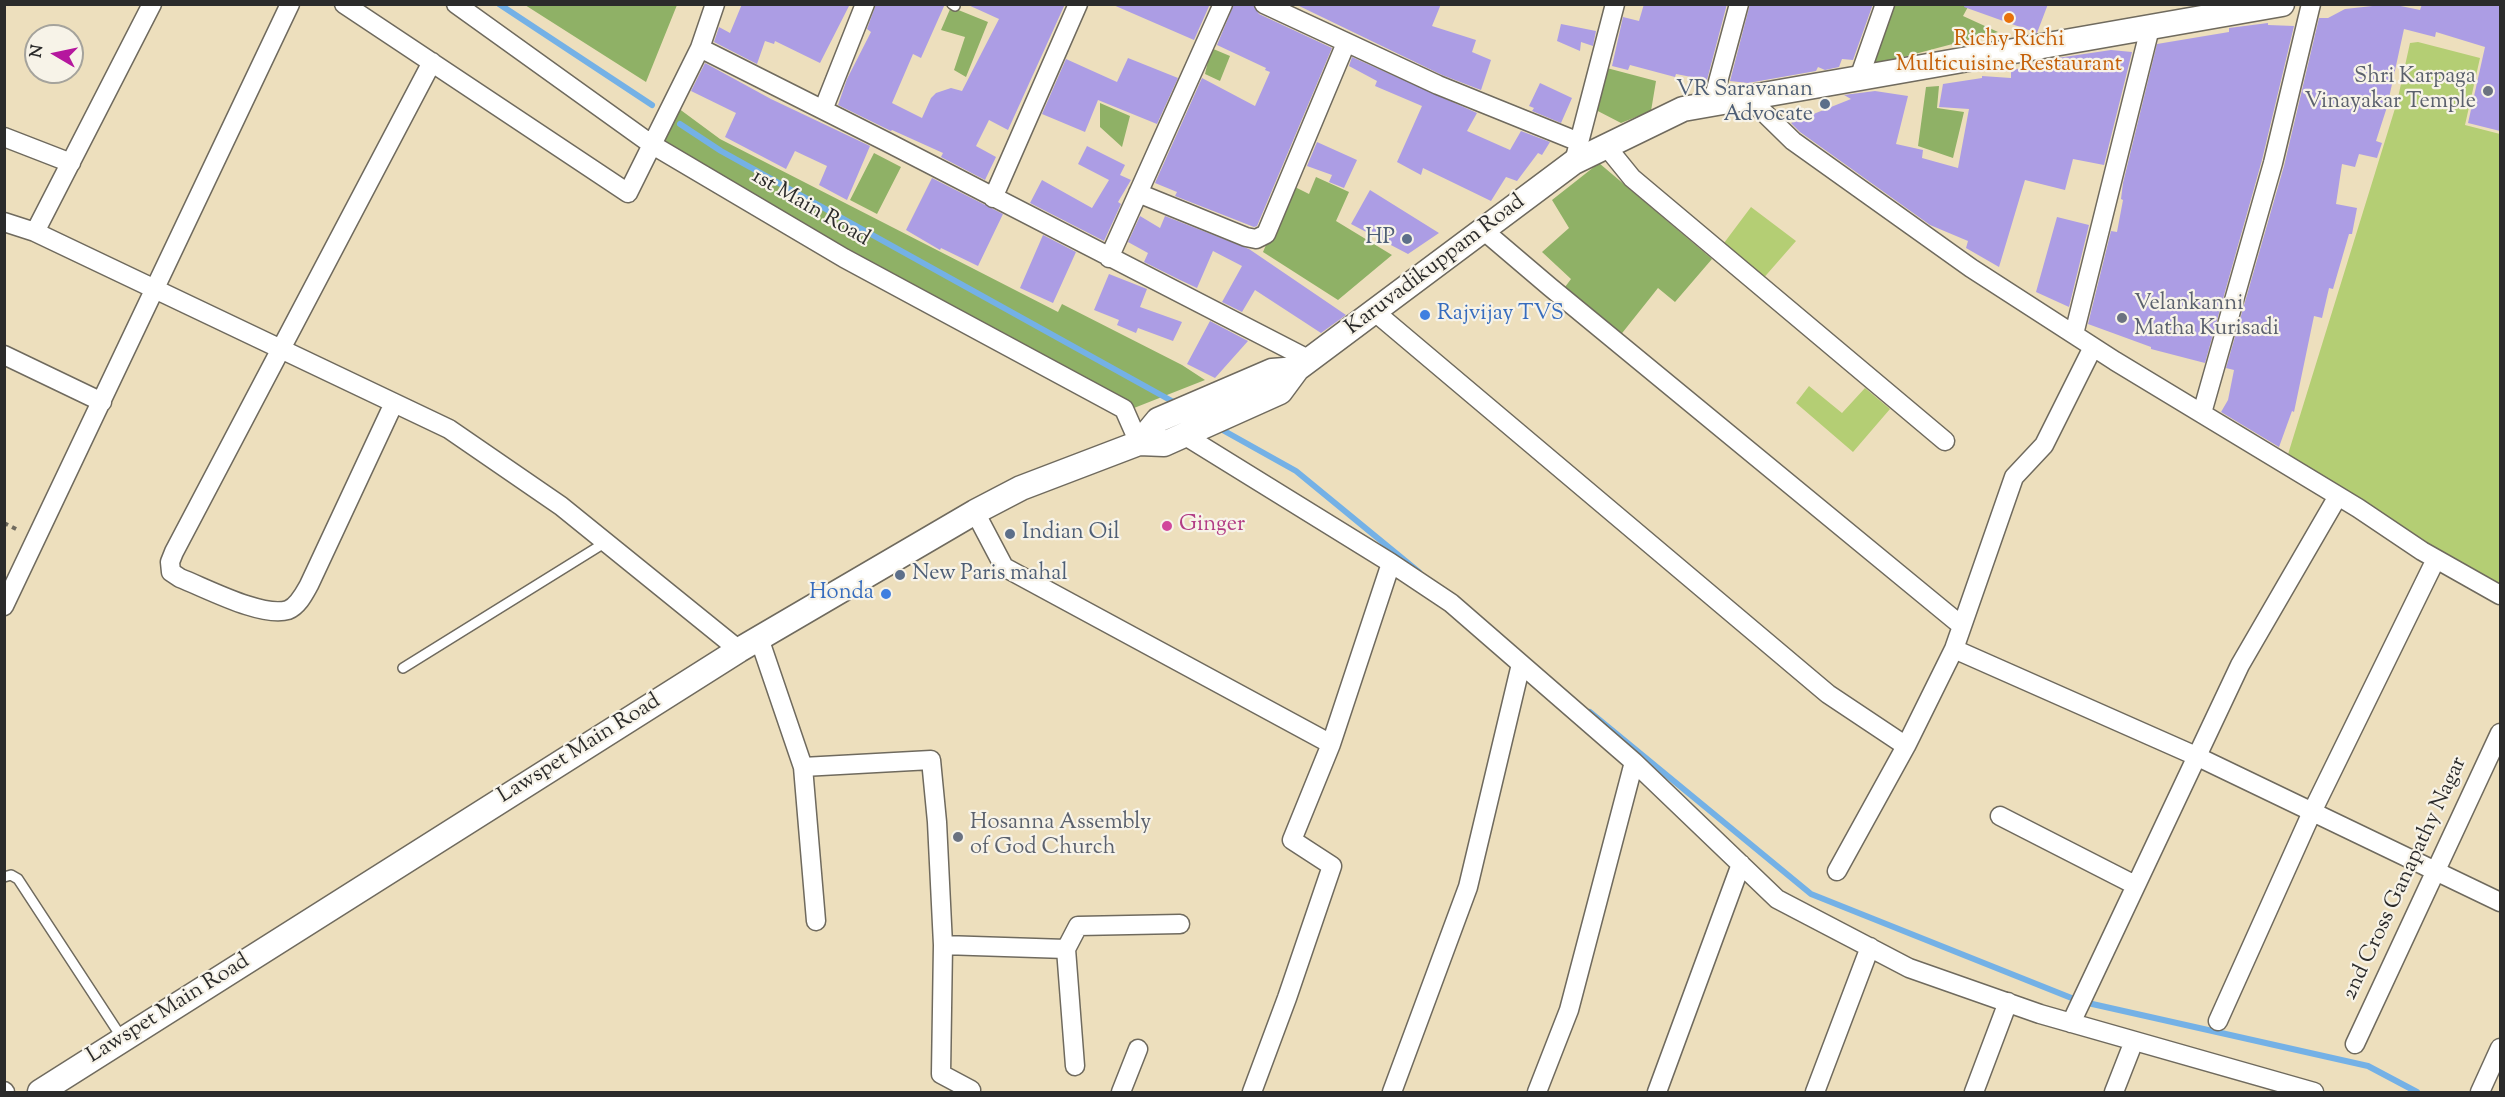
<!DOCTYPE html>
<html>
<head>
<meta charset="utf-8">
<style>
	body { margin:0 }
	#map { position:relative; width:2505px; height:1097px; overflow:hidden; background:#eddfbd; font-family:"Sorts Mill Goudy",serif }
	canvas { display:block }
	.frame { position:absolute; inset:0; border:6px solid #2b2b2b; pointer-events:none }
	.north { position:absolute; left:24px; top:24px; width:60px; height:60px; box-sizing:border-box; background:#f7f3e8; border:2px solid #a5a39c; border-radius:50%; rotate:279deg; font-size:16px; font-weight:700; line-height:24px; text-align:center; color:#2b2b2b }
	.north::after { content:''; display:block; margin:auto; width:21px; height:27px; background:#b5179e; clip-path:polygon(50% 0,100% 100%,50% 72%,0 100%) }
</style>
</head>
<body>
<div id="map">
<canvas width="2505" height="1097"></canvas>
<div class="frame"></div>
<div class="north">N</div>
</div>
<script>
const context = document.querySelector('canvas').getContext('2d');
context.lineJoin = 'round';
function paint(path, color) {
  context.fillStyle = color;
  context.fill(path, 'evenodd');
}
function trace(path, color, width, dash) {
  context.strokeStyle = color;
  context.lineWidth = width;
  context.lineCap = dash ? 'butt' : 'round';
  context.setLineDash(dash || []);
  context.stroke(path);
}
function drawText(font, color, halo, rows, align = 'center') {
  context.font = font + ' "Sorts Mill Goudy",serif';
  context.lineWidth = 4.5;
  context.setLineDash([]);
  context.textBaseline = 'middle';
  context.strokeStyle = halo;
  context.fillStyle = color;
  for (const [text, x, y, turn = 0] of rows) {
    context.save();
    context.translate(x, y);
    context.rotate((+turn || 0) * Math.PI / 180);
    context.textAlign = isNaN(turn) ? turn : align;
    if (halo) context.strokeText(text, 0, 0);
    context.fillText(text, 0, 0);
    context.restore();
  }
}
const green = new Path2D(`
	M2418 42 2480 58 2465 125 2500 134V595L2285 464 2397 102 2410 43Z
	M1751 207 1796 241 1761 281 1721 247Z
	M1809 386 1842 413 1865 388 1890 409 1853 452 1796 403Z`);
const forest = new Path2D(`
	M525 5H677L646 82Z
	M1887 5H1969L1963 16 1998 32 1873 65Z
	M951 7 988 22 966 77 954 70 965 37 941 30Z
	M1211 48 1230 56 1220 81 1205 74Z
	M1603 67 1656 81 1651 111 1621 123 1592 108Z
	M1939 86 1937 108 1964 112 1953 158 1918 146 1926 87Z
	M1100 103 1130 116 1122 147 1100 127Z
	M678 108 720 139 1058 312 1062 304 1182 365 1205 380 1134 408 660 144Z
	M874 153 901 167 877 214 850 200Z
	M1599 163 1712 259 1675 302 1658 288 1619 337 1562 291 1571 279 1542 252 1569 228 1552 200Z
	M1316 177 1349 192 1336 221 1392 255 1338 300 1263 252 1291 185 1309 194Z`);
const stream = new Path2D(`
	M499 4 652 105
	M680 124 721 151 1179 405
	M1219 428 1296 471 1419 572
	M1590 712 1811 894 2079 1001 2368 1066 2417 1092`);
const building = new Path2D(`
	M742 4H850L820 63 775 41 774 44 765 41 757 64 714 42 719 27 730 33Z
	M876 4H945L921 58 913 54 892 103 922 118 931 98 936 93 951 88 962 91 999 19 966 4H1065L1008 130 989 120 976 146 996 157 985 180 941 157 943 153 892 130 891 131 838 105 847 79 871 32 867 29Z
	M1111 4H1210L1194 40Z
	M1234 4H1253L1259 14 1332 48 1257 226 1254 227 1175 196 1177 192 1155 183 1202 78 1255 106 1270 72 1265 70 1266 68 1217 45Z
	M1295 4H1441L1432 26 1476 40 1472 52 1491 60 1481 90 1442 75Z
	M1644 4H1727L1707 80 1676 74 1675 77 1630 65 1628 70 1612 66 1623 17 1639 21Z
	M1750 4H1873L1853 60 1842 59 1839 67 1825 70 1818 67 1816 71 1748 83 1730 81Z
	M1965 4H2048L2037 33 1964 7Z
	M2391 4 2420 10 2422 4H2500V131L2468 123 2485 47 2436 32 2435 37 2404 29 2387 107 2376 141 2382 143 2377 158 2359 154 2355 167 2342 164 2336 204 2357 208 2352 234H2349L2333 289 2329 288 2322 318 2314 316 2294 412 2292 411 2279 447 2221 412 2228 400 2234 370 2226 368 2284 166 2319 18H2328L2345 9Z
	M2268 23V25L2294 26 2262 160 2205 363 2151 349V347L2088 324 2111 231 2117 232 2123 200 2121 199 2123 183 2157 44 2229 32V28Z
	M1561 24 1596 31 1593 46 1581 42 1580 51 1557 41Z
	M2111 50 2132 52 2104 165 2073 159 2065 190 2025 180 1999 267 1966 248 1968 241 1930 225 1800 132 1791 123 1851 99 1844 95 1875 91 1908 96 1896 144 1923 150 1922 158 1958 168 1969 109 1939 107 1943 84 1982 78V76L2011 78V71L2044 60Z
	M1352 57 1477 113 1467 131 1510 150 1521 131 1550 142 1542 155 1538 153 1517 181 1506 177 1491 201 1423 168 1421 175 1397 162 1422 106 1375 86 1377 81 1349 66Z
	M1128 58 1178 78 1157 124 1098 100 1085 132 1042 114 1066 59 1117 82Z
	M705 63 771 99 870 146 847 200 819 185 827 166 795 151 786 169 725 137 736 113 691 91Z
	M1540 83 1572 98 1561 123 1532 111 1534 108 1529 106Z
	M1317 142 1357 160 1344 188 1329 182 1332 175 1307 166Z
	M1087 146 1125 165 1120 175 1131 180 1118 202 1121 204 1104 241 1030 203 1042 180 1092 208 1109 180 1078 164Z
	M932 178 1003 214 978 266 941 248 940 250 906 230Z
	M1370 190 1439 233 1408 254 1351 224Z
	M1140 216 1160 228 1165 216 1249 249 1346 315 1321 333 1255 290 1242 312 1222 302 1242 266 1213 251 1197 288 1178 279 1144 262 1148 253 1128 242Z
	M2057 217 2089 225 2069 307 2036 292Z
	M1043 235 1076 252 1053 303 1020 288Z
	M1109 274 1147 289 1140 307 1182 322 1173 341 1138 328 1136 333 1117 325 1119 320 1094 310Z
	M1210 321 1248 341 1215 378 1187 364Z`);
const path = new Path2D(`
	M4 523 20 531`);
const service = new Path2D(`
	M952 4 955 6
	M403 668 606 542
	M4 877 11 875 18 879 122 1038`);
const minor = new Path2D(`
	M344 4 628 193 700 48 715 4
	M456 4 651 144 844 258 1124 409 1139 443
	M1264 4 1438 85 1579 142
	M700 48 887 142 1310 360
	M1859 78 1885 4
	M1748 97 1793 141 1971 268 2115 361 2358 508 2422 551 2500 595
	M1712 104 1739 4
	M823 110 865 4
	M4 137 71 163
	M1606 146 1632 178 1945 441
	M1576 154 1615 4
	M1138 193 1246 237 1256 239 1266 234 1346 43
	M993 198 1078 4
	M4 222 35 232 449 429 561 506 739 650
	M1483 230 1550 287 1962 626
	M35 232 152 4
	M1109 258 1223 4
	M1375 312 1828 694 1906 746 1837 871
	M2074 334 2150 28
	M4 355 102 402
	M394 403 309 585C304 594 298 606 288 610 262 618 206 588 180 578L171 572 170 562 174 552 432 62
	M2202 413 2273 163 2311 4
	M1184 435 1391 563 1451 603 1634 762
	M975 512 1004 567 1331 744
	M4 606 290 4
	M759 638 803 767 816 921
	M1954 649 2196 756 2500 902
	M1906 746 1954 649 2014 477 2044 445 2093 347
	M803 767 931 760 937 822 943 945
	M2000 816 2135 885
	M1066 949 1075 1066
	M2218 1021 2312 812 2436 559
	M2071 1023 2240 665 2338 496
	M2355 1044 2500 733
	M4 1091 5 1092
	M970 1092 971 1090 941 1074 943 945 1066 949 1078 926 1180 924
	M1121 1092 1138 1049
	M1252 1092 1287 998 1332 866 1292 840 1331 744 1391 563
	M1392 1092 1468 887 1521 664
	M1537 1092 1569 1010 1634 762 1777 899 1909 968 2040 1014 2314 1092
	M1657 1092 1741 864
	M1815 1092 1870 947
	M1974 1092 2008 1002
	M2114 1092 2134 1041
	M2480 1092 2500 1048`);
const tertiary = new Path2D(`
	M1139 443 1158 420 1272 371 1297 369
	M40 1092 739 650 975 512 1021 488 1139 443 1164 444 1280 392 1297 369 1574 162 1683 109 2282 4`);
const markers = [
	[2009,18,6,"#e8710a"],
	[2488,91,6,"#6b7280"],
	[1825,104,6,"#5c6f8a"],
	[1407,239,6,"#5c6f8a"],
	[1425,315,6,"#3f7fe0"],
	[2122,318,6,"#6b7280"],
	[1167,526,6,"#d1479c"],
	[1010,534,6,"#5c6f8a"],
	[900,575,6,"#5c6f8a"],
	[886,594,6,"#3f7fe0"],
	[958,837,6,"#6b7280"]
];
const foodNames = [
	["Richy Richi",2009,41],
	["Multicuisine Restaurant",2009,66]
];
const worshipNames = [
	["Shri Karpaga",2476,78,"right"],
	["Vinayakar Temple",2476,103,"right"],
	["Velankanni",2134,305],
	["Matha Kurisadi",2134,330],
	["Hosanna Assembly",970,824],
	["of God Church",970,849]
];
const serviceNames = [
	["VR Saravanan",1813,91],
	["Advocate",1813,116],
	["HP",1395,239],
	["Indian Oil",1022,534,"left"],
	["New Paris mahal",912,575,"left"]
];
const streetNames = [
	["1st Main Road",810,209,30],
	["Karuvadikuppam Road",1436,266,-37],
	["Lawspet Main Road",580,750,-32],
	["2nd Cross Ganapathy Nagar",2406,879,-65],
	["Lawspet Main Road",169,1010,-32]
];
const shopNames = [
	["Rajvijay TVS",1437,315],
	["Honda",874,594,"right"]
];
const hotelNames = [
	["Ginger",1179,526]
];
paint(green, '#b4ce74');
paint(forest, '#8fb166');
trace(stream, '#74b1e6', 6);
paint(building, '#ac9de4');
trace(service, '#6f6a5e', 12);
trace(minor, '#6f6a5e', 21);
trace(tertiary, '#6f6a5e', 27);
trace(path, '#6f6a5e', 4, [4.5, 4.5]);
trace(service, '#fff', 9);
trace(minor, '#fff', 18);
trace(tertiary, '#fff', 24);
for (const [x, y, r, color] of markers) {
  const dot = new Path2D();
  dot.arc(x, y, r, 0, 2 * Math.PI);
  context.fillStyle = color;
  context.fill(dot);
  trace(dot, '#f7f3e8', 2);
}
drawText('22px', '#c56008', '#f7f3e8', foodNames);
drawText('22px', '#5b616d', '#f7f3e8', worshipNames, 'left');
drawText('22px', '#4e5e75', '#f7f3e8', serviceNames, 'right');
drawText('22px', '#2b2b2b', '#f7f3e8', streetNames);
drawText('22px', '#366cbe', '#f7f3e8', shopNames, 'left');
drawText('22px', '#b23c85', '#f7f3e8', hotelNames, 'left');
</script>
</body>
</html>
